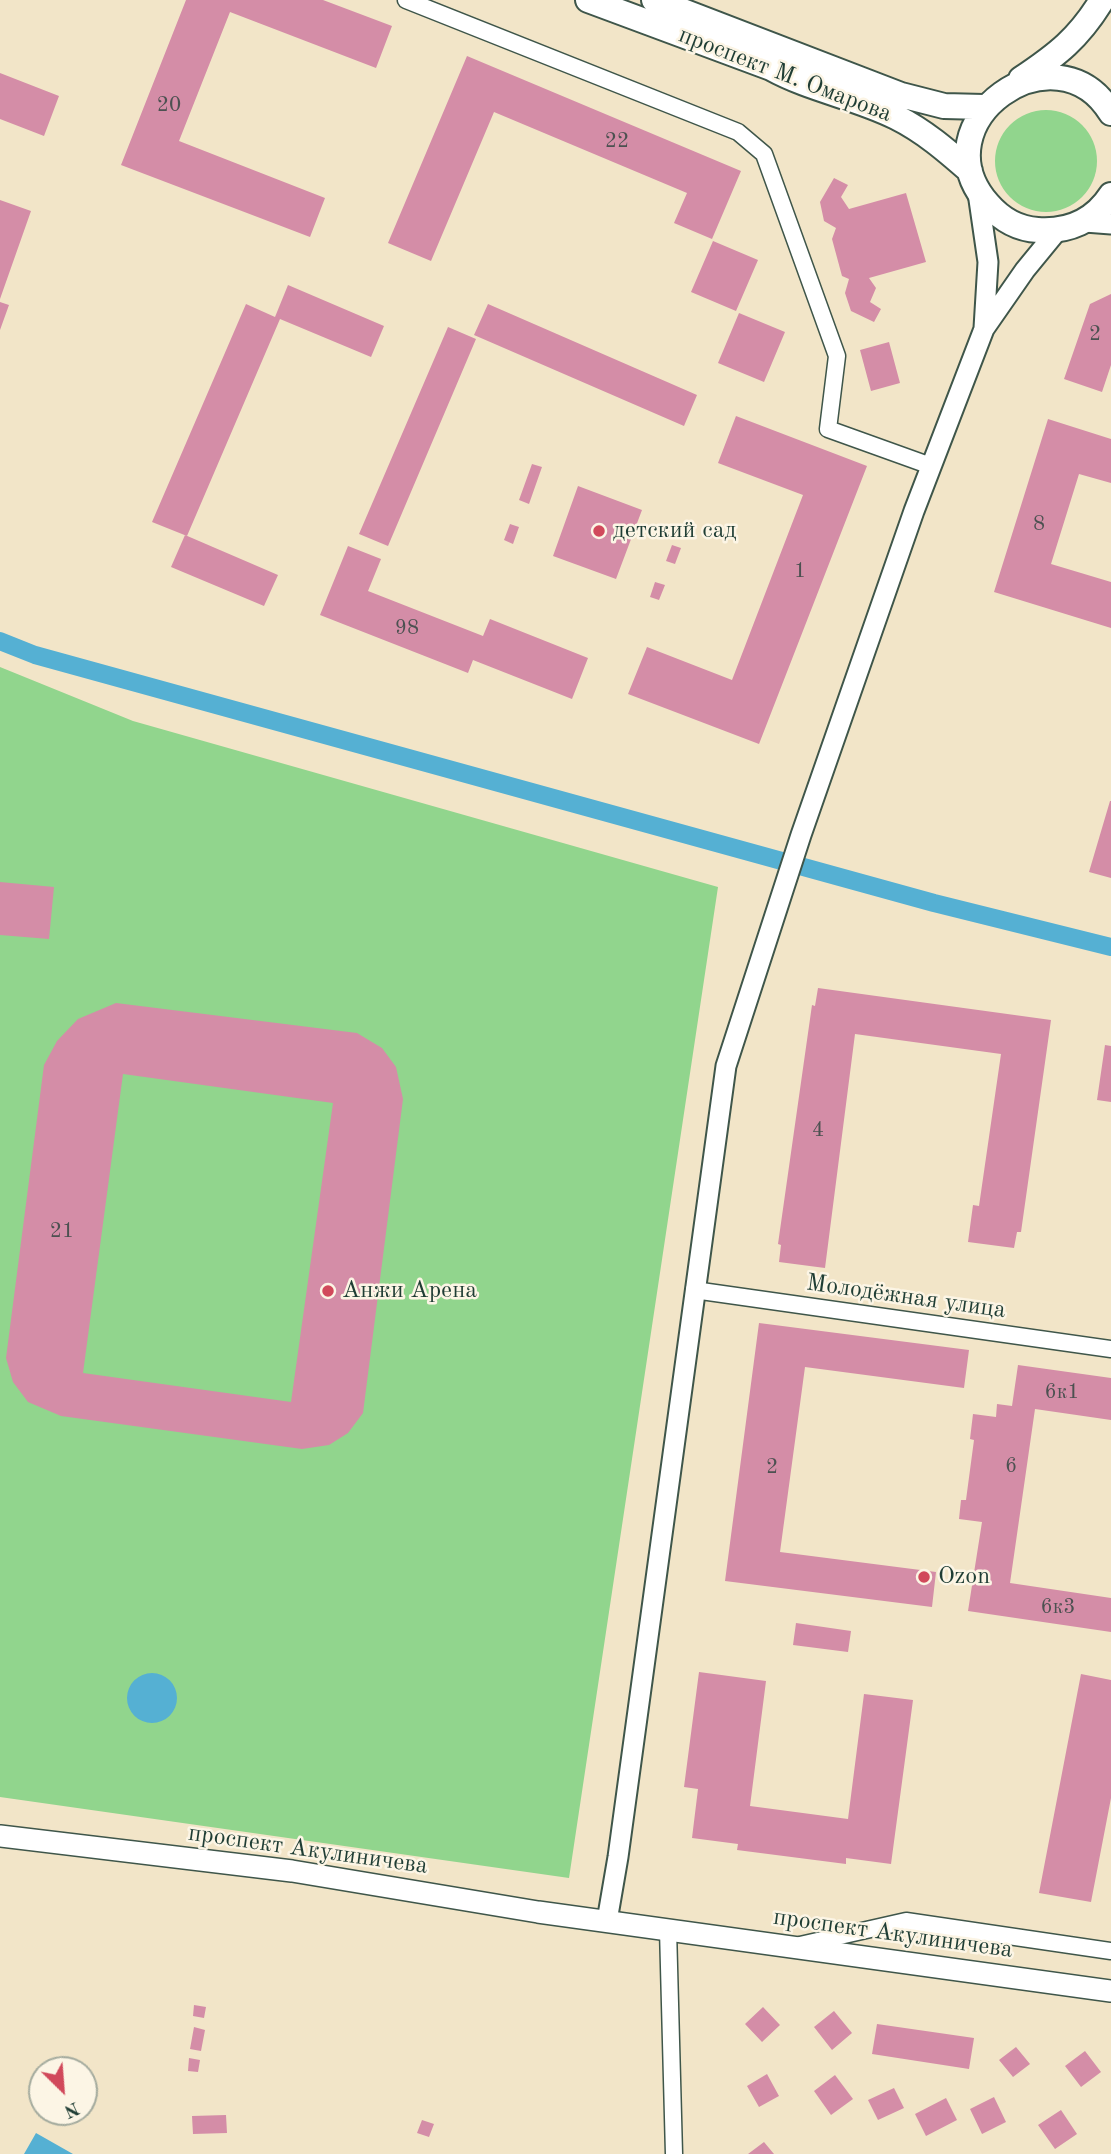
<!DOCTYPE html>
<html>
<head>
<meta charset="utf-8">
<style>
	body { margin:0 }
	#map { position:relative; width:1111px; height:2154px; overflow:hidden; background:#f2e5c8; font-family:"Old Standard TT",serif }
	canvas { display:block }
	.north { position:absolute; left:28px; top:2056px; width:70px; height:70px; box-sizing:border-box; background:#fcf5e5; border:2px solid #a4ab9e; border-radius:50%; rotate:155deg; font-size:19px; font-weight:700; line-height:28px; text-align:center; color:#1f3d34 }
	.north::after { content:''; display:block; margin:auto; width:24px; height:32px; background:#d1495b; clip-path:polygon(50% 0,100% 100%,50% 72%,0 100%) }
</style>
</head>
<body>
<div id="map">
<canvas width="1111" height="2154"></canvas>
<div class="north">N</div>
</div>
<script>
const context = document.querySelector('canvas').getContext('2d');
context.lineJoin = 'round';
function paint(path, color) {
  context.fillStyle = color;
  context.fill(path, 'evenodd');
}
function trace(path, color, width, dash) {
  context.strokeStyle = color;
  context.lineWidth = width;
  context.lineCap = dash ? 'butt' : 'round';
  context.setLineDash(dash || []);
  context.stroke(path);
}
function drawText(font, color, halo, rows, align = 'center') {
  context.font = font + ' "Old Standard TT",serif';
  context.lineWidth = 5;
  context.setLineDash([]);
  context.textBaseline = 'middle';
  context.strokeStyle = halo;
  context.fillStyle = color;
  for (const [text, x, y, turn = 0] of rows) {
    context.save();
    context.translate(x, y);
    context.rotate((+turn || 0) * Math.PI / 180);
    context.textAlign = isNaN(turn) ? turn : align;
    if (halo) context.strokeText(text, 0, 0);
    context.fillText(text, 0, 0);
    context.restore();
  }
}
const green = new Path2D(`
	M995 161a51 51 0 1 1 102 0a51 51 0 1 1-102 0Z
	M0 667 133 721 718 887 569 1878 0 1797Z`);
const water = new Path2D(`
	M127 1698a25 25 0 1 1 50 0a25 25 0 1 1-50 0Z
	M36 2133 73 2154H24Z`);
const canal = new Path2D(`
	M0 641 35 655 934 903 1111 947`);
const building = new Path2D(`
	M186 0H323L392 26 376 68 230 12 179 141 325 198 310 237 121 165Z
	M467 56 741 171 712 239 674 223 687 193 494 112 431 261 388 243Z
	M0 73 59 96 44 136 0 119Z
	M834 178 848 185 841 197 849 209 906 193 926 262 869 278 876 288 870 302 881 309 874 322 851 311 845 293 849 279 842 276 832 239 836 228 824 221 820 202Z
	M0 200 31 211 0 299Z
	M713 241 758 260 736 311 691 292Z
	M288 285 384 326 371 357 280 319 187 536 152 522 246 304 275 317Z
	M1111 294V365L1102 392 1064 379 1090 304Z
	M0 302 9 305 0 330Z
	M488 304 697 395 684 426 474 335Z
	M739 313 785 332 764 382 718 363Z
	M448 327 476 339 388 546 359 534Z
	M889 342 900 383 871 391 860 350Z
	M736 416 867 466 759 744 628 694 647 647 732 680 803 495 718 463Z
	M1048 419 1111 439V483L1079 474 1051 564 1111 582V628L994 592Z
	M532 464 542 467 529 504 519 500Z
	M578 486 642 510 616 579 553 556Z
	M510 524 519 527 513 544 504 540Z
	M185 535 278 575 264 606 171 567Z
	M672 545 681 548 675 564 666 561Z
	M348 546 381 559 368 591 483 636 490 619 588 658 572 699 473 660 468 673 320 615Z
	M655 582 665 585 659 600 650 597Z
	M1110 801H1111V878L1089 872Z
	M0 882 54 887 49 939 0 935Z
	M818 988 1051 1020 1021 1232H1017L1014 1248 968 1242 973 1205 979 1206 1001 1054 855 1034 825 1268 779 1262 781 1245 778 1244 812 1005 815 1006Z
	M116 1003 357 1033 382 1048 396 1067 403 1099 363 1413 348 1433 329 1445 302 1449 61 1416 28 1402 13 1382 6 1358 44 1065 57 1041 78 1019ZM123 1074 333 1103 291 1402 83 1373Z
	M1105 1045 1111 1046V1102L1097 1100Z
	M759 1323 969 1350 964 1388 805 1367 780 1552 936 1572 932 1607 725 1581Z
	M1018 1365 1111 1378V1420L1035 1409 1010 1583 1111 1598V1632L968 1611 982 1522 959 1519 961 1500H966L974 1440 970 1439 973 1414 996 1417 997 1404 1012 1406Z
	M796 1623 851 1631 848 1652 793 1645Z
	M699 1672 766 1681 750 1806 848 1819 864 1694 913 1700 891 1864 846 1858V1864L737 1850 738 1844 692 1838 698 1789 684 1787Z
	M1081 1674 1111 1680V1798L1091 1902 1039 1893Z
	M194 2005 206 2007 204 2018 193 2016Z
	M763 2007 780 2025 762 2042 745 2024Z
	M834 2011 852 2033 832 2050 814 2027Z
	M877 2024 974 2038 969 2069 872 2054Z
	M194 2027 205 2030 201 2051 190 2049Z
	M1016 2047 1030 2064 1013 2077 999 2060Z
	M1085 2051 1101 2072 1081 2087 1065 2066Z
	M189 2058 200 2060 198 2072 188 2071Z
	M767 2074 779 2096 759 2107 747 2086Z
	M835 2075 853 2099 831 2115 814 2091Z
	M894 2088 904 2108 878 2120 868 2100Z
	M994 2097 1006 2122 982 2134 970 2109Z
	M946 2098 957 2120 926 2136 915 2114Z
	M1061 2110 1077 2134 1055 2149 1038 2125Z
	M226 2115 227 2133 193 2134 192 2116Z
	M422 2120 434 2124 429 2137 417 2133Z
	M764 2142 774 2154H748Z`);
const minor = new Path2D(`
	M406 0 738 132 764 154 837 356 828 429 931 466
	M694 1290 1111 1349
	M668 1929 674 2154
	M800 1945 906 1921 1111 1951`);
const tertiary = new Path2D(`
	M978 193 988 262 984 328
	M1085 222 1111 224
	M607 1921 618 1857 726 1066 801 835 914 511 984 329 1025 270 1057 231`);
const secondary = new Path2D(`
	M0 1836 292 1871 538 1912 1111 1991`);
const primary = new Path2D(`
	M588 0 771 68C811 90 856 97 896 117 924 131 946 150 970 171
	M654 0 901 95 944 106 984 107
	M1021 79C1057 55 1079 38 1102 0
	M1111 113C1056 23 916 122 988 204 1001 219 1018 229 1038 230 1068 232 1094 221 1111 195`);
const markers = [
	[599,531,7,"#d1495b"],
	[328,1291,7,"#d1495b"],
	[924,1577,7,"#d1495b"]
];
const numberNames = [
	["20",169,105],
	["22",617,141],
	["2",1095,334],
	["8",1039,524],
	["1",800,571],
	["98",407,628],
	["4",818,1130],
	["21",62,1231],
	["6к1",1062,1392],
	["6",1011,1466],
	["2",772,1467],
	["6к3",1058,1607]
];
const streetNames = [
	["проспект М. Омарова",785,75,21],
	["Молодёжная улица",906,1297,8],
	["проспект Акулиничева",308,1850,8],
	["проспект Акулиничева",893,1934,8]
];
const poiNames = [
	["детский сад",613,531],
	["Анжи Арена",342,1291],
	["Ozon",938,1577]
];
paint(green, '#91d58d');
paint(water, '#55b0d3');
trace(canal, '#55b0d3', 18);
paint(building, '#d48da7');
trace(minor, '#3f564a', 19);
trace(tertiary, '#3f564a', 23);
trace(secondary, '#3f564a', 24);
trace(primary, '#3f564a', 28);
trace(minor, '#fff', 16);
trace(tertiary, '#fff', 19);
trace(secondary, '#fff', 21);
trace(primary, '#fff', 24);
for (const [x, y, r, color] of markers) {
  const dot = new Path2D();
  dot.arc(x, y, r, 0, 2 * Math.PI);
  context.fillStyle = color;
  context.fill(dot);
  trace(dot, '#fcf5e5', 2.5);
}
drawText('21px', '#4c5151', null, numberNames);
drawText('24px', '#1f3d34', '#fcf5e5', streetNames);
drawText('24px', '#1f3d34', '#fcf5e5', poiNames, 'left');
</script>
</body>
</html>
